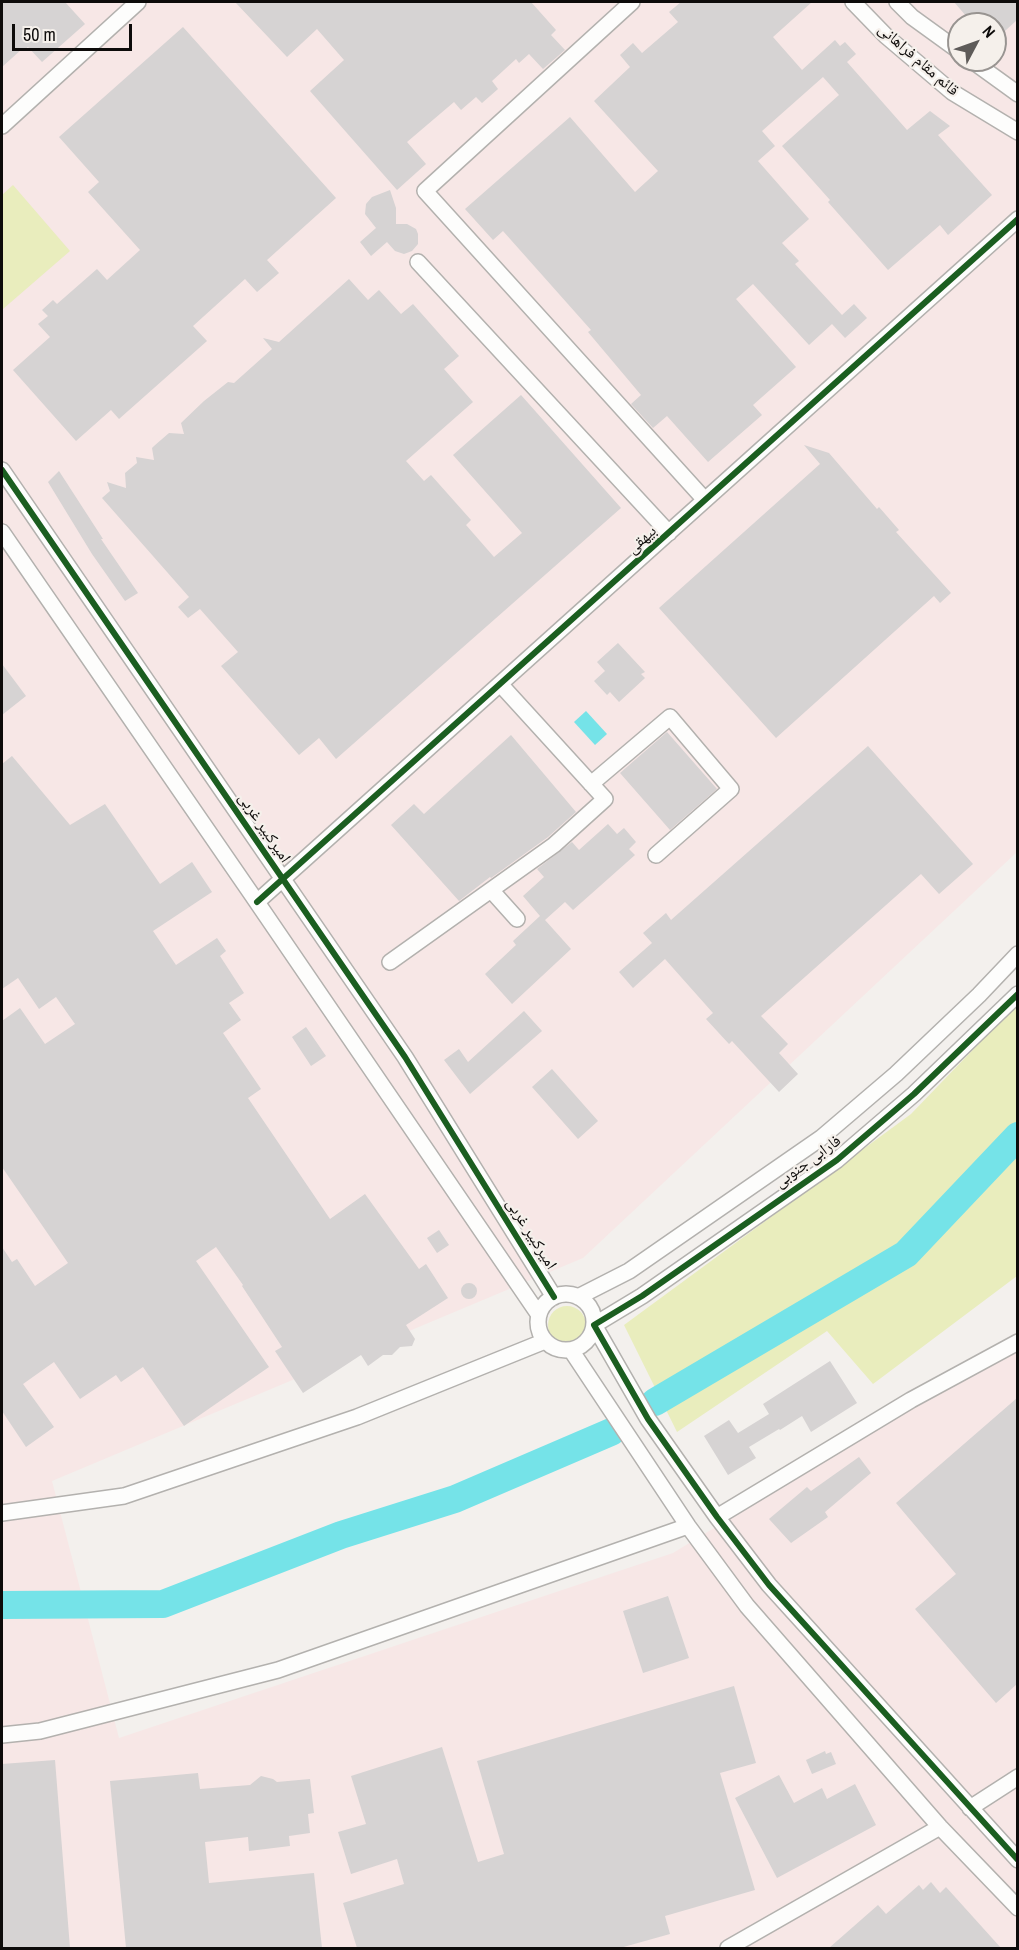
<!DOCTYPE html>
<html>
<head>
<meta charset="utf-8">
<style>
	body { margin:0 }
	#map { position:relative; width:1019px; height:1950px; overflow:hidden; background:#f3f0ed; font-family:"Archivo Narrow",sans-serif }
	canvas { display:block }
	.frame { position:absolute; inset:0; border:3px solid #0d0b0a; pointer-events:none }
	.north { position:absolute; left:947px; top:12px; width:60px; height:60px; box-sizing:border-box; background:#f5f0eb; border:2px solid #989491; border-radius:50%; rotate:49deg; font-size:16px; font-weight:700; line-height:24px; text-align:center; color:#0d0b0a }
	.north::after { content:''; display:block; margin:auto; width:21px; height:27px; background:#5e5b59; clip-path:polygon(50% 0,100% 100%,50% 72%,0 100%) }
	.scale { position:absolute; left:12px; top:24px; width:120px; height:27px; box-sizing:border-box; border:3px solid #0d0b0a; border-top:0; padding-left:8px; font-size:18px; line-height:21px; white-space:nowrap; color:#0d0b0a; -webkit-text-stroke:4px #f5f0eb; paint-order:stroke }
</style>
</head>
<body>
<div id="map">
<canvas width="1019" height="1950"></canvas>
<div class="frame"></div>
<div class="north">N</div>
<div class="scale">50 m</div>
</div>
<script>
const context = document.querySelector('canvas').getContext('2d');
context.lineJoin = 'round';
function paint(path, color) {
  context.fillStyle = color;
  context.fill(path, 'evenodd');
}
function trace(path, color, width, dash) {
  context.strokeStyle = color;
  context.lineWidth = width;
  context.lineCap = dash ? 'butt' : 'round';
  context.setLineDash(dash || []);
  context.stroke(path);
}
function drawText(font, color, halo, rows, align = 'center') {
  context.font = font + ' "Archivo Narrow","Noto Naskh Arabic",sans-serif';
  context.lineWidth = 4.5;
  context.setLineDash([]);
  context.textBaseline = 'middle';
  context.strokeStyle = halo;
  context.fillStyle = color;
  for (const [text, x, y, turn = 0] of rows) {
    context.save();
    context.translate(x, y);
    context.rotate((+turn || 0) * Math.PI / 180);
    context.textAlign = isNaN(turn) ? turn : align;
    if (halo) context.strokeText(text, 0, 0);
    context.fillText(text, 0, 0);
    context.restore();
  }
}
const industrial = new Path2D(`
	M2 2H1017V852L583 1258 52 1481 119 1738 673 1553 1017 1343V1948H2ZM959 24H995V60H959Z`);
const green = new Path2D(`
	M13 185 70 251 3 309 2 195Z
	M1017 1004V1276L873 1384 827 1331 677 1432 624 1325 911 1114Z
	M548 1325a19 19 0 1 1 38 0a19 19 0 1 1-38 0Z`);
const water = new Path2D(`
	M586 711 607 734 595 745 574 722Z`);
const river = new Path2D(`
	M655 1402 906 1254 1018 1136
	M2 1605 163 1604 341 1535 455 1499 611 1432`);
const building = new Path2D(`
	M2 2H65L85 24 42 62 28 47 23 51 22 49 2 67Z
	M235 2H531L556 30 551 35 565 50 543 69 529 54 519 63 516 59 492 81 498 89 482 103 476 97 461 110 454 102 407 142 426 164 397 190 310 91 344 60 317 29 287 57Z
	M681 2H812L773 37 802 70 835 40 840 46 845 42 856 54 847 62 907 130 930 111 950 126 938 135 992 195 948 235 940 225 888 270 828 202 830 200 782 146 839 95 823 77 762 131 775 146 758 161 809 219 782 243 799 261 795 264 842 315 854 304 867 318 845 338 832 324 809 345 753 284 736 299 796 367 753 405 762 415 708 462 667 416 653 428 631 404 641 395 588 332 591 330 503 231 493 240 465 209 570 117 635 192 658 171 594 101 630 67 620 55 633 43 642 53 678 22 669 12Z
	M954 2H1017V20L995 40V24H973Z
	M183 27 336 198 267 260 279 273 257 292 245 279 193 326 207 341 119 419 111 410 76 441 13 370 50 337 38 324 48 316 42 310 53 300 57 304 97 269 107 280 140 250 88 192 99 182 59 137Z
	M390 190 396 208V224H407L416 229 418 234V244L412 251 404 254 395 251 387 242 371 256 360 242 376 228 365 214 366 204 372 197Z
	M349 279 368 300 379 290 401 314 413 304 459 356 444 369 473 402 406 461 424 481 431 475 471 520 466 525 494 557 522 533 453 455 521 395 621 508 336 759 319 738 299 755 221 666 238 652 200 609 188 618 178 607 189 597 102 498 110 491 107 482 126 488 125 473 137 463 136 457 154 460 152 448 154 446 169 433 184 434 181 423 204 401 228 382 234 383 272 349 263 338 279 342Z
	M804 445 829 453 877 509 879 507 899 530 896 532 951 593 940 603 934 596 776 738 659 608 820 464Z
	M59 471 103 539H101L138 593 125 601 92 554 48 482Z
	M618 643 645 672 641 674 645 678 619 702 610 692 607 695 594 681 605 671 597 662Z
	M2 664 26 696 2 715Z
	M667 732 717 789 670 830 620 773Z
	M511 735 576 812 548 837 491 878 490 877 459 901 391 825 414 804 424 814Z
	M868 746 973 864 939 894 921 874 761 1016 788 1044 779 1053 798 1074 779 1092 732 1041 729 1044 706 1019 713 1013 665 959 633 988 619 972 652 943 643 933 666 913 671 920Z
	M12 756 70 825 105 804 160 884 192 862 212 892 153 931 176 965 217 938 226 951 220 956 244 993 229 1003 241 1020 223 1033 261 1089 248 1098 330 1219 365 1194 419 1269 426 1264 448 1298 406 1325 415 1339 412 1346 400 1347 392 1355H383L368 1366 361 1355 303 1393 275 1351 282 1347 242 1286 243 1285 216 1247 196 1261 269 1367 184 1426 143 1367 121 1382 116 1375 80 1399 54 1362 23 1384 54 1427 26 1447 2 1411V1247L12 1262 17 1259 35 1286 68 1263 2 1167V1021L20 1008 45 1044 75 1024 56 997 39 1009 18 978 2 989V764Z
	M608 824 617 834 624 828 636 842 629 849 635 855 573 910 565 902 545 920 571 949 512 1004 485 974 516 945 513 941 540 916 523 896 544 877 537 869 572 842 579 850Z
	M524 1011 542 1031 470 1094 444 1060 459 1049 468 1062Z
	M306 1027 326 1056 311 1066 292 1037Z
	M552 1069 598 1121 578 1139 532 1087Z
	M439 1230 449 1245 437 1253 427 1238Z
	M461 1291a8 8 0 1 1 16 0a8 8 0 1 1-16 0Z
	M830 1361 857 1403 811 1432 802 1416 780 1430 779 1429 749 1447 756 1458 728 1475 704 1436 729 1420 738 1433 769 1414 763 1404Z
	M1017 1398V1684L996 1703 915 1609 956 1574 896 1503Z
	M859 1457 871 1473 825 1512 828 1517 791 1543 769 1519 807 1487 811 1491Z
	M668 1596 689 1658 643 1673 623 1611Z
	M734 1686 756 1763 720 1773 755 1890 665 1916 670 1934 620 1948H357L343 1903 404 1884 397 1859 351 1874 338 1832 366 1824 351 1776 442 1747 478 1862 504 1854 477 1761Z
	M825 1751 826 1754 831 1752 836 1764 812 1774 806 1760Z
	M55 1760 70 1948H2V1764Z
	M198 1773 200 1789 250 1785 261 1776 273 1779 277 1782 310 1779 314 1813 308 1814 310 1833 289 1836 290 1846 249 1851 248 1837 205 1842 209 1883 314 1873 322 1948H126L110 1781Z
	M779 1775 794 1803 822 1788 827 1799 855 1784 876 1825 777 1878 735 1798Z
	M931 1882 940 1893 946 1887 1001 1948H829L878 1905 886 1914 919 1885 923 1890Z`);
const minor = new Path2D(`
	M632 2 425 191 705 500
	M853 2 886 36 952 92 1018 132
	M897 2 912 17 959 51
	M971 60 1018 94
	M2 126 138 2
	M418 262 669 533
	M2 470 405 1057 554 1297
	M2 532 250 892 539 1315
	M591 784 670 717 731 789 656 855
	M491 890 517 919
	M257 902 1018 219
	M390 962 554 845 605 799 501 685
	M1018 994 914 1094 837 1160 642 1296 594 1325 648 1419 717 1517 769 1585 1018 1860
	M538 1322a28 28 0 1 1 56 0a28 28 0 1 1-56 0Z
	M578 1297 629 1271 821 1138 896 1074 979 995 1018 954
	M571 1350 688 1526 747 1606 940 1827 1018 1908
	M2 1513 124 1496 357 1417 545 1341
	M717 1517 911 1400 1018 1342
	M2 1735 40 1731 278 1670 688 1526
	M970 1808 1018 1777
	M728 1948 940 1827`);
const cycleway = new Path2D(`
	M2 470 405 1057 554 1297
	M257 902 1018 219
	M1018 994 914 1094 837 1160 642 1296 594 1325 648 1419 717 1517 769 1585 1018 1860`);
const streetNames = [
	["قائم مقام فراهانی",918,60,41],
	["بیهقی",642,540,-42],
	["امیرکبیر غربی",264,828,56],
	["فارابی جنوبی",808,1162,-36],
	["امیرکبیر غربی",531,1234,58]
];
paint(industrial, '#f7e7e6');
paint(green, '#e9edbd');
paint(water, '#75e3e8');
trace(river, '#75e3e8', 28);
paint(building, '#d6d3d3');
trace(minor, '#b3b1ae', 18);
trace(minor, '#fdfdfc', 15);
trace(cycleway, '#1b5e20', 6);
drawText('16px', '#0d0b0a', '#f5f0eb', streetNames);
</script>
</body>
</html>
